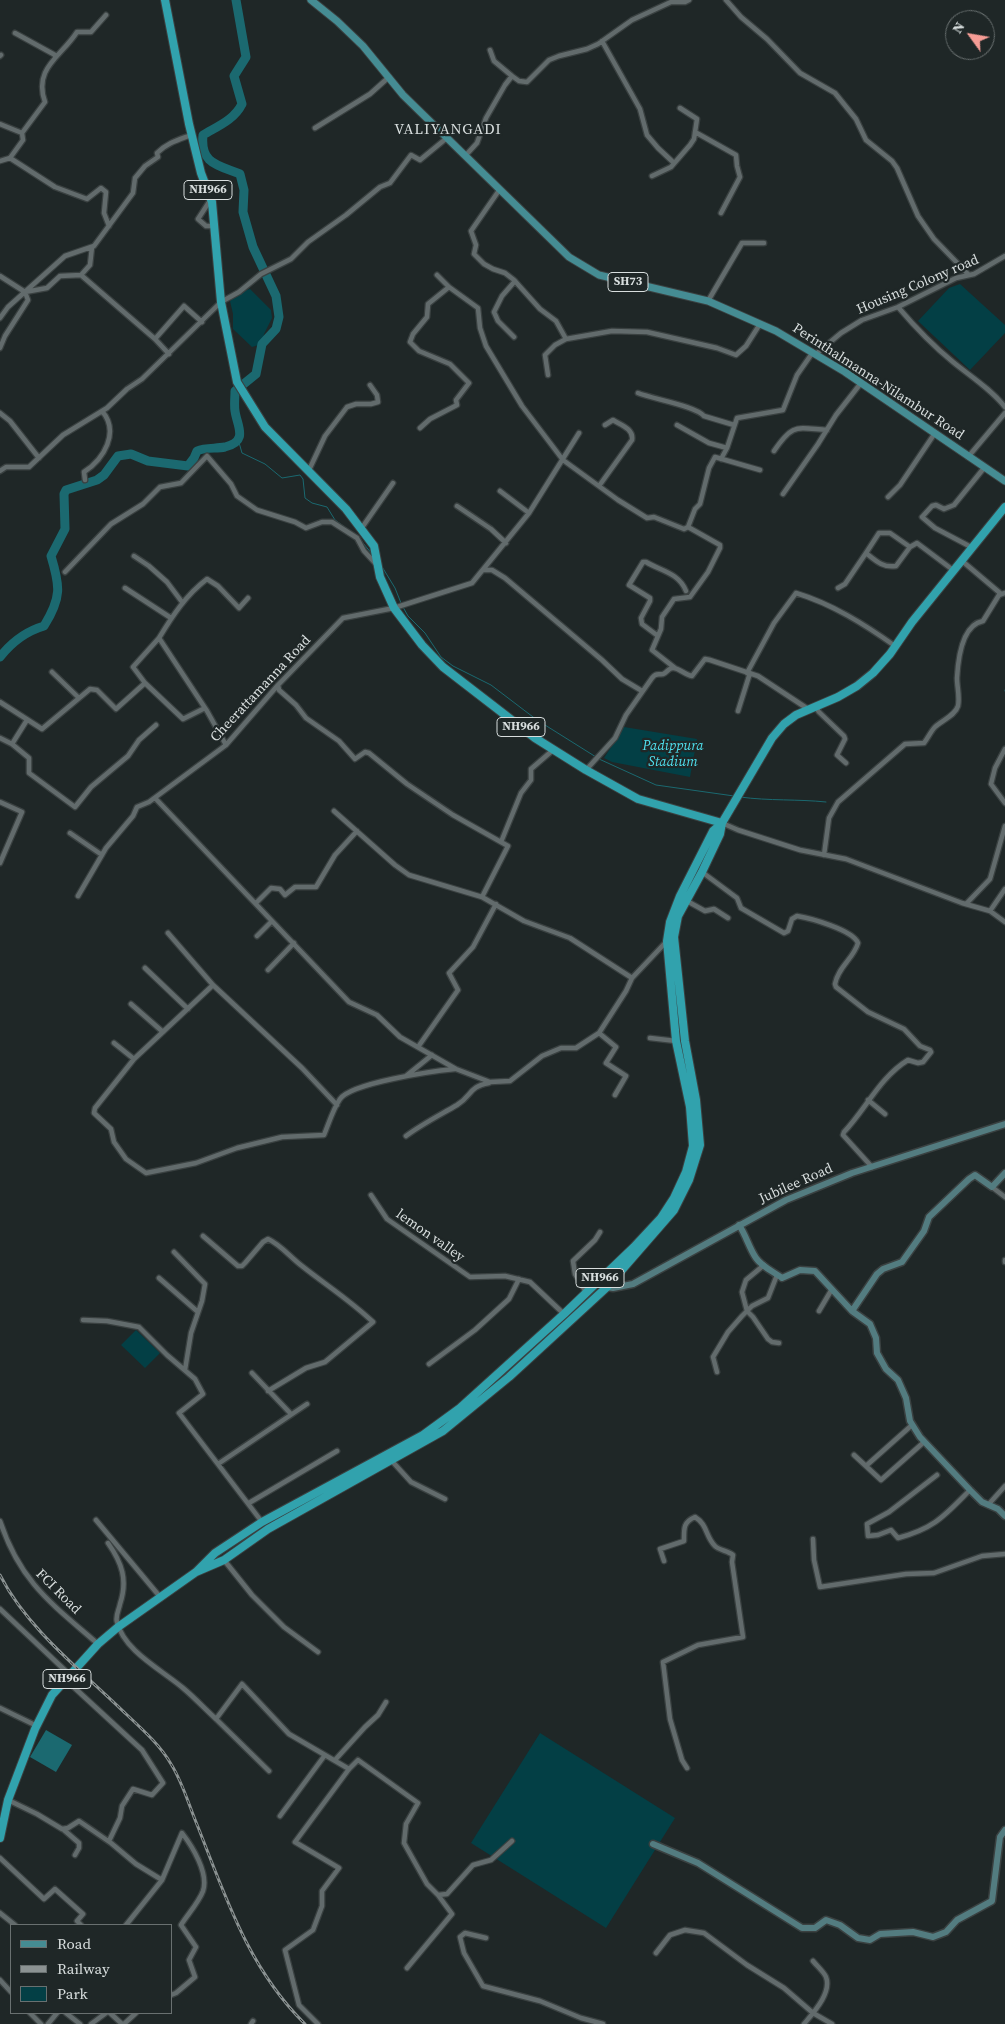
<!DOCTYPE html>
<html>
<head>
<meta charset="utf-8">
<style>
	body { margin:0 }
	#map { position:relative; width:1005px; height:2024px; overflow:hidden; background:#1f2727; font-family:"Source Serif 4",serif }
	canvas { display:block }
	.legend { position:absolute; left:10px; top:1924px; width:162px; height:90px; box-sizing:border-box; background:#1f2727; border:1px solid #697070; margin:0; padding:6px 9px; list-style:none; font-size:15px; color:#d8dede }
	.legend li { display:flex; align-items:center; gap:10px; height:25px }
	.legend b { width:25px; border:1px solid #697070 }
	.north { position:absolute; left:945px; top:10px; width:50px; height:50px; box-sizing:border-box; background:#1f2727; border:1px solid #697070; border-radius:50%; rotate:302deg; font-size:14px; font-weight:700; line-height:20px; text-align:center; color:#d8dede }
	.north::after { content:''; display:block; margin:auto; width:18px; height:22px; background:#f59c95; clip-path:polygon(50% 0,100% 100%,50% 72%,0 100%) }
</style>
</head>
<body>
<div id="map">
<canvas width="1005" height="2024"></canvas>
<ul class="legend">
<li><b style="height:6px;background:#458c93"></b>Road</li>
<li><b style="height:6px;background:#8b9292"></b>Railway</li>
<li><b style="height:14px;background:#033f45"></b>Park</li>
</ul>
<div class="north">N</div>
</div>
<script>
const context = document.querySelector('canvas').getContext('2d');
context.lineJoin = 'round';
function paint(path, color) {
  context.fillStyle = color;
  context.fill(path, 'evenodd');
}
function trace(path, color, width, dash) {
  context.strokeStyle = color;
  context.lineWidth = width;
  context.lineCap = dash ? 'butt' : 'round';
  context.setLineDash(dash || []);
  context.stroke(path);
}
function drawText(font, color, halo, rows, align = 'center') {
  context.font = font + ' "Source Serif 4",serif';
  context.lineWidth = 4.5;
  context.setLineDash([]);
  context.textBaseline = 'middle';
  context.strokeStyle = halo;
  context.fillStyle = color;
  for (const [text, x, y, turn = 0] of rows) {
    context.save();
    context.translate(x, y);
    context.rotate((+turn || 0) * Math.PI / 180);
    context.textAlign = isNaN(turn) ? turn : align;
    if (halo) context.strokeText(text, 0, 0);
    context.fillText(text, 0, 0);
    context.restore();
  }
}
const green = new Path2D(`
	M960 284 1005 325V333L970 370 918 321 949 288Z
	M250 289 271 310 272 318 264 334 262 344 252 347 233 329V314L230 301 238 293Z
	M624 727 697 739 690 777 612 762 604 758Z
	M136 1330 160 1353 145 1368 121 1345Z
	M540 1733 675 1818 606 1928 471 1843Z`);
const water = new Path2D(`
	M46 1730 72 1745 56 1772 30 1757Z`);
const stream = new Path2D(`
	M238 439 242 453 265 464 282 478 300 475 303 479 305 498 312 503 327 507 335 520 356 535
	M359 538 372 554
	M381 565 395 588 401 603
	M403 607 408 616 425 633 441 657 453 666 491 685 537 720 596 757
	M1005 690V691
	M599 759 656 785 734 796
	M740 797C769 801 798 799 826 802`);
const river = new Path2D(`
	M0 657C11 643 27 631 44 626 62 597 60 586 51 556L65 529 64 494 66 490 97 480 104 475 118 456 131 454 148 461 188 466 194 458 197 451C206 447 216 449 225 447 249 441 237 426 235 411 234 405 235 397 235 391L256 374 262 344 276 329 279 317 276 296 253 247 243 212 244 190 240 174C218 165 200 164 203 135 218 126 234 120 242 104L234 76 246 57 236 0`);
const street = new Path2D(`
	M726 0 741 17 767 39 800 73 835 93 856 119 866 140 892 161 897 168 918 216 934 239 968 274
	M15 33 55 55V58
	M602 41 640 109 647 135 658 148 674 163
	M490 50 494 61 512 76
	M0 56 1 55
	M0 124 22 133 23 140 10 158 0 161
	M315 128 370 94 389 77
	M695 132 736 155 737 166 740 177 721 213
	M22 133 45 102C33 68 61 57 77 32H91L106 15
	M466 155 477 143 486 118 505 85 512 76 519 81 527 82 549 60 559 56 587 49 598 44 632 20 671 2H685L689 0
	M10 158 55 187 87 199 101 188 106 192 104 213 109 226
	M652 176 671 167 690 145 694 139 697 119 680 108
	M500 189 471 231 476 245 474 254 484 264 493 269 505 273 514 280 540 309 556 321 566 339 612 331 647 332 717 348 736 355 746 346 760 324
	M211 199 198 219 206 226H215
	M81 275 155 339 169 354
	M437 275 449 287
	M0 276 25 292 47 288 60 276 81 275 90 265 92 247
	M708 301 742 243H764
	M898 307C915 327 932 345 953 362 970 376 991 389 1005 407
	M0 318 8 307 65 256 94 246 133 193 135 178 145 166 158 157 157 153C167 143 178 140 191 135
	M514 337 498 321 494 312 502 296 515 281
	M155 339 184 306 202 322
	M0 348 5 336 28 300 25 292
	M816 354 841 333 862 320 898 307 956 278 974 274 1005 256
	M548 375 545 355 555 345 566 339
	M638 393C653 399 696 406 704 416L734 425
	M0 413 10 421 39 458
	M677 425 709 443 727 448
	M420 428 430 419 457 405 456 400 469 383 450 364 419 351 410 342 413 334 427 317 428 304 449 287 478 308 480 328 486 346 522 406 563 460 618 500 647 518 654 517 684 529 688 527
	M774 451C793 423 796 428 827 430
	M968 457 1005 413
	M721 459 727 448 737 418 783 410 797 375 813 352
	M309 470 325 436 347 407 356 404H371L378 402 377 395 370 385
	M0 471 6 467H29L63 435 107 408 127 389 142 379 221 302 239 292 261 274 291 259 308 242 346 215 380 187 390 183 411 155 420 160 448 137
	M85 480 84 472C104 459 120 432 102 411
	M599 486 632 440C634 429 621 425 613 420L605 425
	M500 491 529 513
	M783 494 818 444 836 415 861 383
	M888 497 900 485 935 433
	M457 506 491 529 506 543
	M688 527 695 509 700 504 709 468 715 457 760 470
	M361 529 393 483
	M910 547 890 533H879L866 553C876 561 883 568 896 566L910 547 917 543 953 570
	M971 547 935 528 922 517 932 506 936 505 944 509 954 505 984 468
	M134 556 149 566 167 582 182 602
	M961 560 1000 593
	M483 570H492L505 578 602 660 622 679 642 691
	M65 572 111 524 143 504 160 487 181 483 207 456 231 484 237 496 257 510 295 522 306 528 322 522H332L357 538 364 551 376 564
	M125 588 171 618
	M838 588 845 584 866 553
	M658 636 642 624 641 618 650 601V598L629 585 643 562H646C661 571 679 573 686 591
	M675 668 652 650 661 629 662 617 674 599 690 597 708 572 720 548V545L688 527
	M52 672 79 698
	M747 673 774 623 796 593C832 604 864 624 895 646
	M145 683 183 719 205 708
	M278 685 279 690 296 705 306 718 339 741 355 759 365 752 369 753 407 784 453 815 508 846 482 897 524 921 570 938 632 978 667 941
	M0 702 42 729 90 689 97 690 116 709 145 683 133 667 159 638
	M815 706 819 712 844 736 845 739 837 755 846 763
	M738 711 750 673
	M0 738 12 744 27 720
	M12 744 29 758V773L75 807 91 787 128 756 139 740 156 725
	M226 745 207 711 159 638C173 615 186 595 207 579L218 586 239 608 248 598
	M1005 749 995 768 991 784 1005 803
	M586 770 615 738 626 715 652 678C656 673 657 675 663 674 667 673 668 668 673 668 679 668 685 675 692 676L705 659 710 660 758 676 808 709
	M155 798 349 1002 377 1015 400 1037 456 1069 490 1082 510 1081 542 1056 561 1048H576L599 1033
	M0 802 22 812 0 863
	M334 811 395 865 409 875 482 897
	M722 823 738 830 800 850 846 859 962 903 990 911 1005 922
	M70 833 102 855
	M501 842 521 793 531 780V769L553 750
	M824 855 829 818 838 802 905 744 924 743C928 738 931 731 935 727 942 720 955 716 958 706 960 697 957 687 957 678 958 660 962 625 983 621L999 595 1005 593
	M702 872 737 898 741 908 784 933 788 931 792 919 797 916C810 918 853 930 858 943 854 958 838 967 835 984L836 987 868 1012 904 1029 920 1046 930 1050 931 1052 923 1062 918 1063 908 1060C880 1077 866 1109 844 1132L843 1135 872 1167
	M78 896 106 848 133 816 137 807 149 802 226 745 278 685 343 618 394 608 472 583 529 513 579 433
	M687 901 705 911 714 909 728 918
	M256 903 271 888 280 889 285 895 295 887H316L335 855 357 831
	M966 904 990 879 1005 826
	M990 911 1005 889
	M168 933 213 985
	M257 936 272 921
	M145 968 188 1009
	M268 970 294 943
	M131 1004 163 1032
	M650 1038 676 1041
	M114 1043 134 1059 213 985 302 1068 337 1105
	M418 1047 458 990 449 973 473 947 496 904
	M134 1059 95 1108 94 1113 111 1129 114 1142 126 1159 146 1173 196 1163 237 1148 282 1137 324 1135C329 1123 333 1109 340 1099 351 1083 433 1071 455 1069
	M406 1076 432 1055
	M615 1095 626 1076 606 1063 616 1047 599 1033 626 991 632 978
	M868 1100 885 1114
	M406 1136C422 1124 440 1115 457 1105 473 1095 468 1087 489 1083
	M992 1187 1005 1197
	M371 1195 387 1219 470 1277 505 1276 530 1282 564 1314
	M203 1236 238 1266H242L245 1263 263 1242 268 1239C281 1245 290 1257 302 1266 326 1285 351 1301 373 1322L325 1362 306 1368 268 1391
	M174 1252 205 1284 202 1301 191 1333 185 1370
	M1005 1260V1262
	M764 1265 746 1280 742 1292 747 1311 753 1317 768 1339 772 1342 779 1343
	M159 1278 198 1312
	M586 1292 575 1274 573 1261 595 1240 600 1232
	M819 1311 832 1289
	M83 1320 107 1321 139 1327 167 1355 195 1379 203 1394 179 1413 262 1522
	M429 1364 475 1330 509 1299 519 1279
	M717 1372 713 1357 728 1332 742 1316 752 1306 768 1298 777 1275
	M252 1373 291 1414
	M854 1455 881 1480 924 1442
	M391 1460 411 1482 445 1499
	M218 1464 307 1404
	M867 1465 912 1425
	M937 1475 889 1512 867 1524 868 1536 878 1535 891 1530 898 1538C935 1528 944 1516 970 1490
	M249 1503 337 1451
	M988 1505 1005 1486
	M96 1520 161 1598
	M0 1521C20 1582 52 1604 98 1644
	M813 1539 814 1560 820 1587 906 1574 934 1573 982 1556 1005 1554
	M108 1543C122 1563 128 1580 120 1604 119 1610 115 1616 117 1622 124 1651 162 1670 183 1688 195 1698 205 1709 216 1719L242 1684 289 1734 349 1769
	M224 1560 252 1595 284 1627 318 1652
	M664 1561 660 1549 684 1541C684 1529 683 1522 695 1517 708 1525 705 1536 715 1546 719 1550 728 1551 733 1555L732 1562 743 1637 698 1645 663 1662 670 1719 682 1760 687 1768
	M0 1609 70 1675
	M66 1680 142 1750 163 1783 152 1795 133 1789 122 1806 120 1818 109 1841
	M0 1708 37 1726
	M216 1719 269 1771
	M335 1760 365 1727 378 1715 386 1702
	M8 1800 37 1814 62 1829 68 1828 79 1821 111 1843 136 1864 162 1880
	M280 1816 325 1755
	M64 1830 79 1843V1848L75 1855
	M0 1858 44 1899 55 1889 83 1914 77 1921 81 1925
	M0 1913 15 1925
	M126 1925 162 1880 182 1833C192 1846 209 1873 203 1891 199 1902 188 1914 181 1925L196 1947 189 1960 195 1977 176 1993 171 1995
	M486 1938 465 1933 460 1937 464 1953 483 1986 540 2001 581 2018 603 2024
	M656 1953 670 1935 685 1930 704 1933 747 1965 784 1988 813 2013 832 2024
	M407 1968 452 1914 438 1895
	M0 1980 11 1992
	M30 2013 41 2024
	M66 2013 80 2024
	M110 2013 122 2024
	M48 2024 57 2013
	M91 2024 106 2013
	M124 2024 136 2013
	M251 2024 253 2021
	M318 2024 299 2005 285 1950 313 1930 322 1906V1891L339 1868 295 1842 349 1769 358 1760 418 1803 406 1824 404 1843 427 1884 438 1895 447 1894 473 1865 491 1860 512 1841
	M804 2024C813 2013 832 1993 826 1977 824 1972 817 1966 813 1961`);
const secondary = new Path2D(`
	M739 1225C746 1235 749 1248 756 1258 762 1267 774 1272 782 1278L800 1270 815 1271 852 1311 870 1324 876 1338 877 1353 886 1369 898 1380 906 1398 910 1421 920 1437 970 1490 982 1502 998 1509 1005 1516
	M607 1287 613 1288 633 1284 786 1200 852 1173 1005 1124
	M852 1311 877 1274 883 1269 902 1262 924 1231 929 1217 969 1179 975 1175 992 1187 1005 1173
	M653 1844 698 1863 802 1928H815L826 1920 840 1925 858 1938 870 1940 880 1934 913 1932 933 1937 946 1932 957 1920 992 1901 1000 1837 1005 1830`);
const primary = new Path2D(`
	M311 0 337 21 363 46 403 95 569 257 599 275 708 301 776 331 845 372 1005 481`);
const highway = new Path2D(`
	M165 0 189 124 201 173 212 202 221 302 237 382 265 427 346 509 374 546 380 577 394 608 422 645 443 667 535 738 586 770 638 799 722 823
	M196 1572 224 1560 268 1529 443 1431 509 1377 607 1287 674 1210 689 1180 700 1145 696 1100 685 1041 674 937 678 916 702 872 720 834 722 823 772 738 784 724 796 715 838 697 857 686 873 673 890 654 912 622 1005 507
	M0 1838 8 1800 35 1729 52 1695 98 1644 118 1627 196 1572 215 1553 262 1522 423 1435 460 1408 564 1314 634 1247 661 1218 674 1198 686 1172 693 1146 690 1107 676 1041 667 941 670 922 680 896 713 831 722 823`);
const rail = new Path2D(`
	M0 1575C27 1629 83 1672 126 1714 142 1729 160 1745 171 1764 183 1783 189 1806 198 1827 226 1898 249 1969 305 2024`);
const shields = [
	[208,190,48],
	[628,282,40],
	[521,727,48],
	[600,1278,48],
	[67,1679,48]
];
const shieldNames = [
	["NH966",208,190],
	["SH73",628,282],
	["NH966",521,727],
	["NH966",600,1278],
	["NH966",67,1679]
];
const streetNames = [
	["Housing Colony road",918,285,-23],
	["Perinthalmanna-Nilambur Road",878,382,33],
	["Cheerattamanna Road",261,689,-47],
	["Jubilee Road",796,1184,-24],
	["lemon valley",430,1236,35],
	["FCI Road",58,1592,45]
];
const parkNames = [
	["Padippura",673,746],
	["Stadium",673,762]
];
const neighbourhoodNames = [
	["VALIYANGADI",448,130]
];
paint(green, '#033f45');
paint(water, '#1b6970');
trace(stream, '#1b6970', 1);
trace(river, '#1b6970', 9);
trace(street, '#3a4141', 7);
trace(secondary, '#3a4141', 9);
trace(primary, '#3a4141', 9);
trace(highway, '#3a4141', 10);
trace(street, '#626b6c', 4.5);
trace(secondary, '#537c80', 6);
trace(primary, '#458c93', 7);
trace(highway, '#31a2ad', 8);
trace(rail, '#8b9292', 3);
trace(rail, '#1f2727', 1, [4]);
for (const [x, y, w] of shields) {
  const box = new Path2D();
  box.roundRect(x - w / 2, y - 9.5, w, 19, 4);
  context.fillStyle = '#1f2727';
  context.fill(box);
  trace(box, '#d8dede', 1);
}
drawText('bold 12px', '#d8dede', null, shieldNames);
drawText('14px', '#d8dede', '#1f2727', streetNames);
drawText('italic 14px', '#4fdfed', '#1f2727', parkNames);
context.letterSpacing = '1px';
drawText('15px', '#d8dede', '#1f2727', neighbourhoodNames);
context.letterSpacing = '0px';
</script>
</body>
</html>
